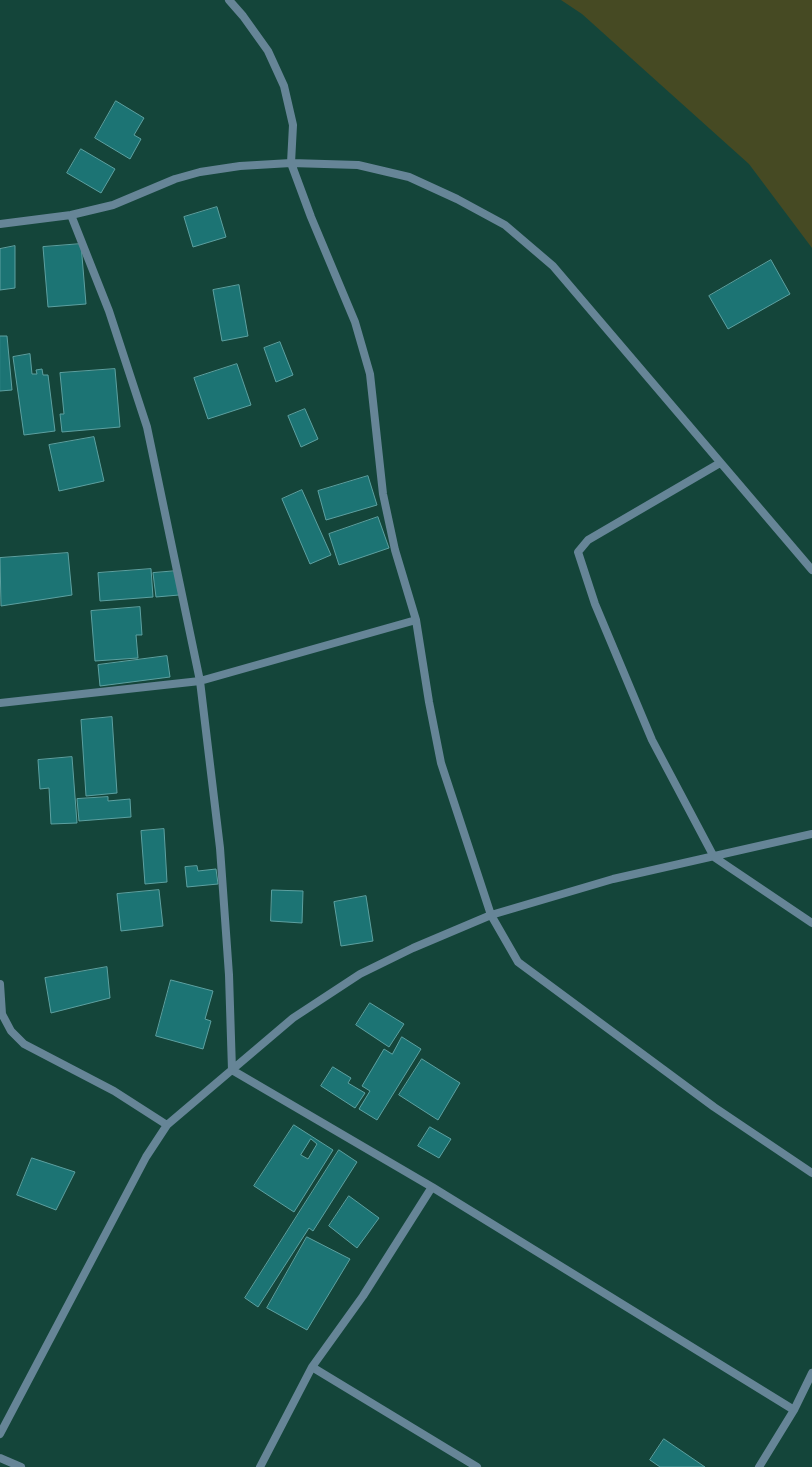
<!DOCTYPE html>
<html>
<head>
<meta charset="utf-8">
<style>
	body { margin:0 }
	canvas { display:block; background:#14453a }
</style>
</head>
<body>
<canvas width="812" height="1467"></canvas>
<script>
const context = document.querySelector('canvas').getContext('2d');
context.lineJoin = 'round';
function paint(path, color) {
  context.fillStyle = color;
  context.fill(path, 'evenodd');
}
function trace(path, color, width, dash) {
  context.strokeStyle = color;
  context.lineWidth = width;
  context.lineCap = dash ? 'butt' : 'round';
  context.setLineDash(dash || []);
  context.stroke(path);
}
const green = new Path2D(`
	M561 0H812V248L749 164 582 14Z`);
const building = new Path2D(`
	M116 101 144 118 134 135 141 139 130 159 95 138Z
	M81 149 115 169 101 193 67 173Z
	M217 207 226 237 193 247 184 217Z
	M81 244 86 304 48 307 43 247Z
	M15 246V288L0 290V249Z
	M771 260 790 294 728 329 709 296Z
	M239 285 248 336 222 341 213 290Z
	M0 336H7L12 390 0 391Z
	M280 342 293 375 276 382 264 348Z
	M30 354 32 374H37L36 370 42 369 43 375H48L55 431 24 435 13 357Z
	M237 364 251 405 208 419 194 378Z
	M115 369 120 427 62 432 60 414H64L60 373Z
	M305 409 318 439 301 447 288 416Z
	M94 437 104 481 59 491 49 445Z
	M368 476 377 505 326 520 318 491Z
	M302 490 331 555 310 564 282 499Z
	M378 517 389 548 339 565 329 534Z
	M68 553 72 595 1 606 0 558Z
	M151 569 153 597 100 601 98 573Z
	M177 571 179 595 156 597 153 573Z
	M140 607 142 635H136L138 658 95 661 91 611Z
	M167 656 170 677 100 686 98 665Z
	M112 717 117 793 86 796 81 720Z
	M72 757 77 823 51 824 49 788 40 789 38 760Z
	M108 797V801L130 799 131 817 79 821 77 799Z
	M164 829 167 882 145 884 141 831Z
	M197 866 198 871 216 869 218 884 187 887 185 867Z
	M159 890 163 926 121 931 117 894Z
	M272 890 303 891 302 923 271 921Z
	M366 896 373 941 341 946 334 902Z
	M107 967 110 998 51 1013 45 978Z
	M171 980 213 991 205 1019 211 1021 203 1049 156 1036Z
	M370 1003 404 1024 389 1047 356 1025Z
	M402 1037 421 1049 377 1120 359 1109 370 1091 362 1086 384 1049 392 1054Z
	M422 1059 460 1083 438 1120 399 1095Z
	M333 1067 351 1078 348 1083 365 1093 355 1108 321 1086Z
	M294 1125 333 1150 294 1212 254 1186ZM311 1139 317 1144 308 1159 301 1155Z
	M430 1127 451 1139 439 1158 418 1146Z
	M339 1150 357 1162 313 1231 309 1228 258 1307 245 1298Z
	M32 1158 75 1172 56 1210 17 1195Z
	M349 1196 379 1218 357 1248 329 1226Z
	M307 1237 350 1259 307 1330 267 1308Z
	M664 1439 705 1467H660L650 1460Z`);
const minor = new Path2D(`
	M229 0 243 16 268 51 284 86 293 125 291 163 311 217 355 322 370 374 383 494 395 550 416 620 429 702 441 763 491 915 518 962 714 1107 812 1173
	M71 215 109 311 147 427 200 681 220 848 229 975 232 1070 432 1187 794 1410
	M0 224 71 215 113 205 175 179 200 172 240 166 291 163 358 165 409 177 457 199 505 225 553 266 812 570
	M720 463 588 540 578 552 595 604 652 740 714 857 812 923
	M0 703 200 681 416 620
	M0 984 2 1014 11 1031 24 1044 114 1091 167 1125
	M312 1367 477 1467
	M0 1434 146 1157 167 1125 293 1018 360 974 413 948 491 915 613 879 812 834
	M0 1458 21 1467
	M260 1467 312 1367 363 1296 432 1187
	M759 1467 794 1410 812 1373`);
paint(green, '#464a23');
paint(building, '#1c7474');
trace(building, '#5ca0a0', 1);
trace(minor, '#668597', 8);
</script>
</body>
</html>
